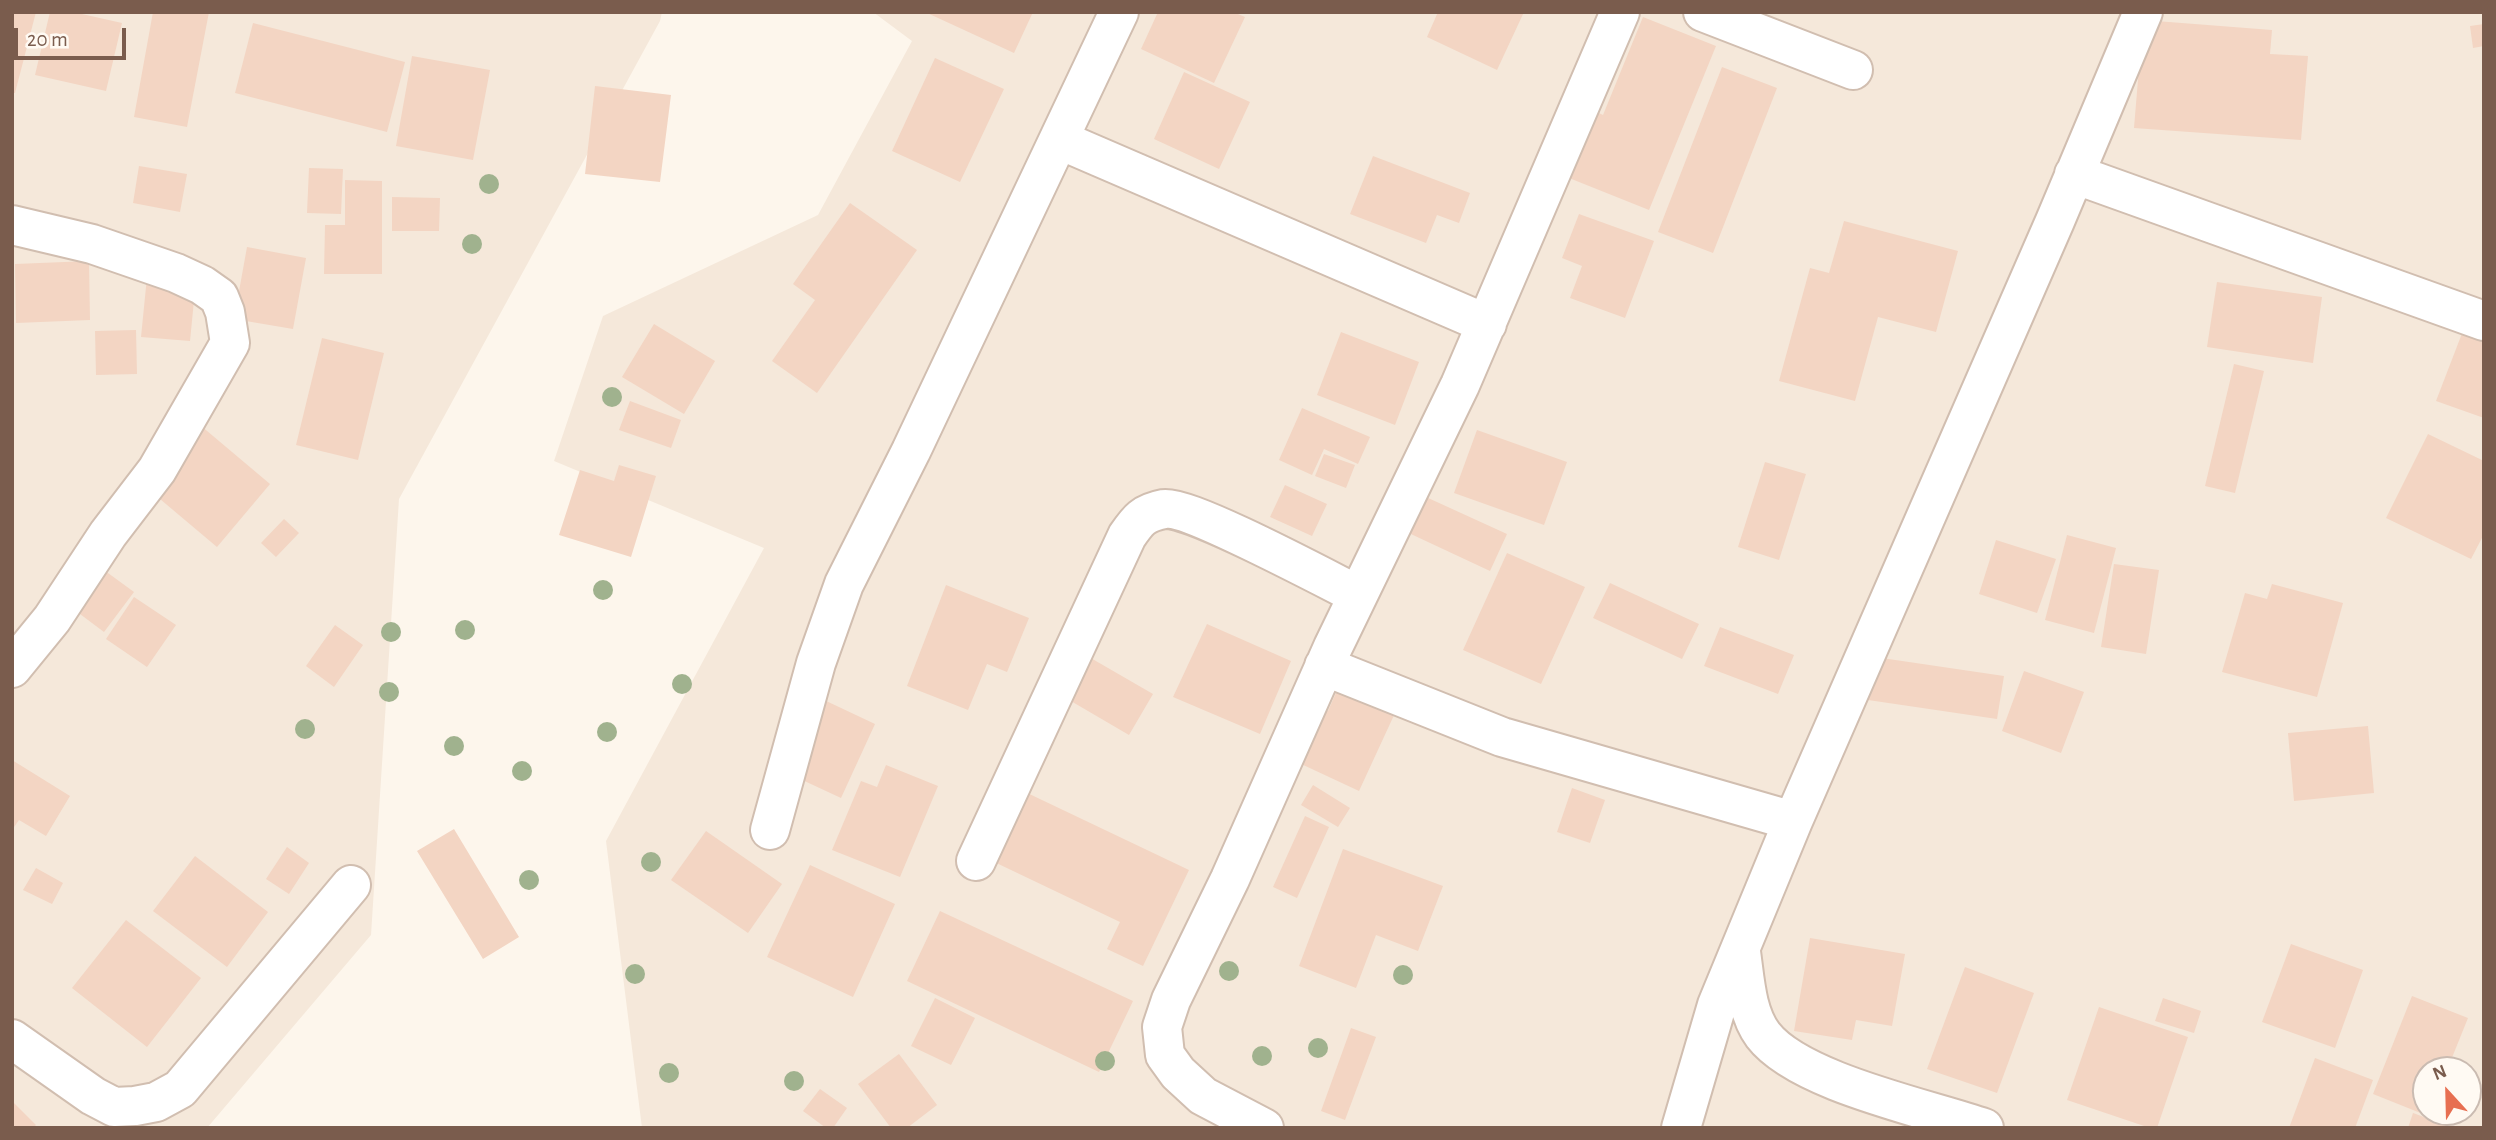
<!DOCTYPE html>
<html>
<head>
<meta charset="utf-8">
<style>
	body { margin:0 }
	#map { position:relative; width:2496px; height:1140px; overflow:hidden; background:#fdf6ec; font-family:"Alegreya Sans",sans-serif }
	canvas { display:block }
	.frame { position:absolute; inset:0; border:14px solid #7a5c4d; pointer-events:none }
	.north { position:absolute; left:2412px; top:1056px; width:70px; height:70px; box-sizing:border-box; background:#fffaf3; border:2px solid #cabbb1; border-radius:50%; rotate:338deg; font-size:19px; font-weight:700; line-height:28px; text-align:center; color:#7a5c4d }
	.north::after { content:''; display:block; margin:auto; width:24px; height:32px; background:#e76f51; clip-path:polygon(50% 0,100% 100%,50% 72%,0 100%) }
	.scale { position:absolute; left:14px; top:28px; width:112px; height:32px; box-sizing:border-box; border:4px solid #7a5c4d; border-top:0; padding-left:9px; font-size:21px; line-height:24px; white-space:nowrap; color:#7a5c4d; -webkit-text-stroke:5px #fffaf3; paint-order:stroke }
</style>
</head>
<body>
<div id="map">
<canvas width="2496" height="1140"></canvas>
<div class="frame"></div>
<div class="north">N</div>
<div class="scale">20 m</div>
</div>
<script>
const context = document.querySelector('canvas').getContext('2d');
context.lineJoin = 'round';
function paint(path, color) {
  context.fillStyle = color;
  context.fill(path, 'evenodd');
}
function trace(path, color, width, dash) {
  context.strokeStyle = color;
  context.lineWidth = width;
  context.lineCap = dash ? 'butt' : 'round';
  context.setLineDash(dash || []);
  context.stroke(path);
}
const residential = new Path2D(`
	M12 12H662L660 21 399 499 371 935 207 1128H12Z
	M873 12H2484V1128H642L606 841 764 548 554 461 603 316 818 215 912 41ZM2426 1070H2468V1112H2426Z`);
const building = new Path2D(`
	M12 12H36L15 93H12Z
	M50 12H73L122 23 106 91 35 75Z
	M153 12H209L187 127 134 117Z
	M925 12H1033L1014 53Z
	M1158 12H1233L1245 17 1214 83 1141 49Z
	M1438 12H1524L1497 70 1427 37Z
	M1643 17 1716 46 1649 210 1559 174 1586 107 1603 115Z
	M2143 20 2272 30 2270 54 2308 56 2301 140 2134 128Z
	M253 23 405 62 387 132 235 93Z
	M2484 24V46L2473 48 2470 26Z
	M412 56 490 70 473 160 396 146Z
	M935 58 1004 89 960 182 892 151Z
	M1722 67 1777 88 1713 253 1658 232Z
	M1184 72 1250 102 1219 169 1154 139Z
	M595 86 671 95 660 182 585 174Z
	M1373 156 1470 193 1459 223 1437 215 1426 243 1350 214Z
	M139 166 187 174 180 212 133 203Z
	M309 168 343 169 341 214 307 213Z
	M345 180 382 181V274H324L325 225H345Z
	M392 197 440 198 439 231H392Z
	M850 203 917 250 817 393 772 361 815 300 793 284Z
	M1579 214 1654 241 1625 318 1570 298 1582 266 1562 258Z
	M1844 221 1958 251 1936 332 1878 317 1855 401 1779 381 1810 268 1829 273Z
	M247 247 306 258 293 329 234 319Z
	M89 261 90 320 16 323 15 264Z
	M147 277 196 280 190 341 141 337Z
	M2217 282 2322 297 2313 363 2207 347Z
	M2466 323 2484 330V418L2436 401Z
	M654 324 715 361 684 414 622 377Z
	M136 330 137 374 96 375 95 331Z
	M1341 332 1419 362 1395 425 1317 395Z
	M322 338 384 353 358 460 296 445Z
	M2234 364 2264 371 2235 493 2205 486Z
	M630 401 681 420 671 448 619 430Z
	M1302 408 1370 437 1358 464 1324 449 1312 475 1279 460Z
	M194 420 270 484 217 547 141 483Z
	M1477 430 1567 462 1544 525 1454 493Z
	M2428 434 2484 461V534L2471 559 2386 518Z
	M1324 454 1355 465 1346 488 1315 476Z
	M1765 462 1806 474 1779 560 1738 547Z
	M619 465 656 476 631 557 559 535 580 470 614 481Z
	M1285 485 1327 504 1312 536 1270 517Z
	M1415 492 1507 534 1490 571 1398 528Z
	M284 519 299 533 276 557 261 543Z
	M2067 535 2116 548 2094 633 2045 620Z
	M1996 540 2056 559 2037 613 1979 594Z
	M1507 553 1585 587 1541 684 1463 650Z
	M2114 564 2159 570 2146 654 2101 647Z
	M97 565 134 592 104 632 68 605Z
	M1610 583 1699 624 1682 659 1593 618Z
	M2272 584 2343 603 2317 697 2222 672 2245 593 2267 599Z
	M946 585 1029 618 1007 672 987 664 968 710 907 686Z
	M134 597 176 625 147 667 106 639Z
	M1207 624 1291 661 1260 734 1173 697Z
	M335 625 363 645 334 687 306 666Z
	M1720 627 1794 655 1778 694 1704 666Z
	M1089 657 1153 694 1129 735 1064 697Z
	M1875 657 2004 676 1997 719 1868 700Z
	M2024 671 2084 692 2061 753 2002 731Z
	M1339 686 1395 713 1359 791 1299 763 1324 709 1328 711Z
	M805 691 875 724 841 798 770 765Z
	M2368 726 2374 793 2294 801 2288 733Z
	M12 760 70 796 46 836 19 820 12 830Z
	M886 765 938 786 900 877 832 850 861 781 877 787Z
	M1000 780 1189 870 1143 966 1107 949 1120 922 967 849Z
	M1313 785 1350 808 1338 827 1301 805Z
	M1572 788 1605 800 1590 843 1557 832Z
	M1305 816 1329 827 1297 898 1273 887Z
	M454 829 519 937 483 959 417 851Z
	M706 831 782 884 748 933 671 880Z
	M287 847 309 863 289 894 266 879Z
	M1343 849 1443 886 1418 951 1376 935 1356 988 1299 966Z
	M195 856 268 912 227 967 153 911Z
	M810 865 895 904 853 997 767 957Z
	M36 868 63 883 52 904 23 890Z
	M940 911 1133 1001 1099 1072 907 981Z
	M126 920 201 978 147 1047 72 988Z
	M1810 938 1905 954 1892 1026 1856 1020 1852 1040 1794 1031Z
	M2291 944 2363 970 2335 1048 2262 1022Z
	M1965 967 2034 993 1997 1093 1927 1069Z
	M2412 996 2468 1018 2447 1070H2426V1112H2430L2428 1116 2373 1094Z
	M935 998 975 1018 951 1065 911 1046Z
	M2163 998 2201 1011 2194 1033 2155 1021Z
	M2099 1007 2188 1037 2157 1128H2150L2067 1100Z
	M1351 1028 1376 1037 1345 1120 1321 1111Z
	M899 1054 937 1105 907 1128H891L858 1084Z
	M2315 1058 2373 1080 2355 1128H2289Z
	M820 1089 847 1108 833 1128H826L803 1111Z
	M12 1101 36 1125 33 1128H12Z
	M2413 1113 2451 1127V1128H2408Z`);
const minor = new Path2D(`
	M1703 12 1853 70
	M1060 140 1487 324
	M2074 174 2484 321
	M12 225 92 244 176 273 202 285 219 297 225 312 230 343 157 470 108 534 52 619 12 668
	M1324 666 1502 737 1793 821
	M770 830 816 663 844 584 911 451 1119 12
	M976 861 1127 536C1138 520 1143 513 1164 509 1188 505 1328 580 1358 595
	M1741 952C1745 979 1746 1012 1763 1035 1799 1082 1926 1108 1984 1128
	M12 1039 93 1096 114 1107 135 1106 156 1102 180 1089 351 885
	M1264 1128 1203 1096 1178 1073 1165 1055 1162 1027 1171 1000 1230 879 1333 647 1460 385 1620 12
	M1681 1128 1717 1005 1793 821 2055 221 2143 12`);
const trees = [
	[489,184],
	[472,244],
	[612,397],
	[603,590],
	[465,630],
	[391,632],
	[682,684],
	[389,692],
	[305,729],
	[607,732],
	[454,746],
	[522,771],
	[651,862],
	[529,880],
	[1229,971],
	[635,974],
	[1403,975],
	[1318,1048],
	[1262,1056],
	[1105,1061],
	[669,1073],
	[794,1081]
];
paint(residential, '#f5e8da');
paint(building, '#f3d5c3');
trace(minor, '#d1beb0', 42);
trace(minor, '#fff', 38);
context.fillStyle = '#a0b28e';
for (const [x, y] of trees) {
  context.beginPath();
  context.arc(x, y, 10, 0, 2 * Math.PI);
  context.fill();
}
</script>
</body>
</html>
